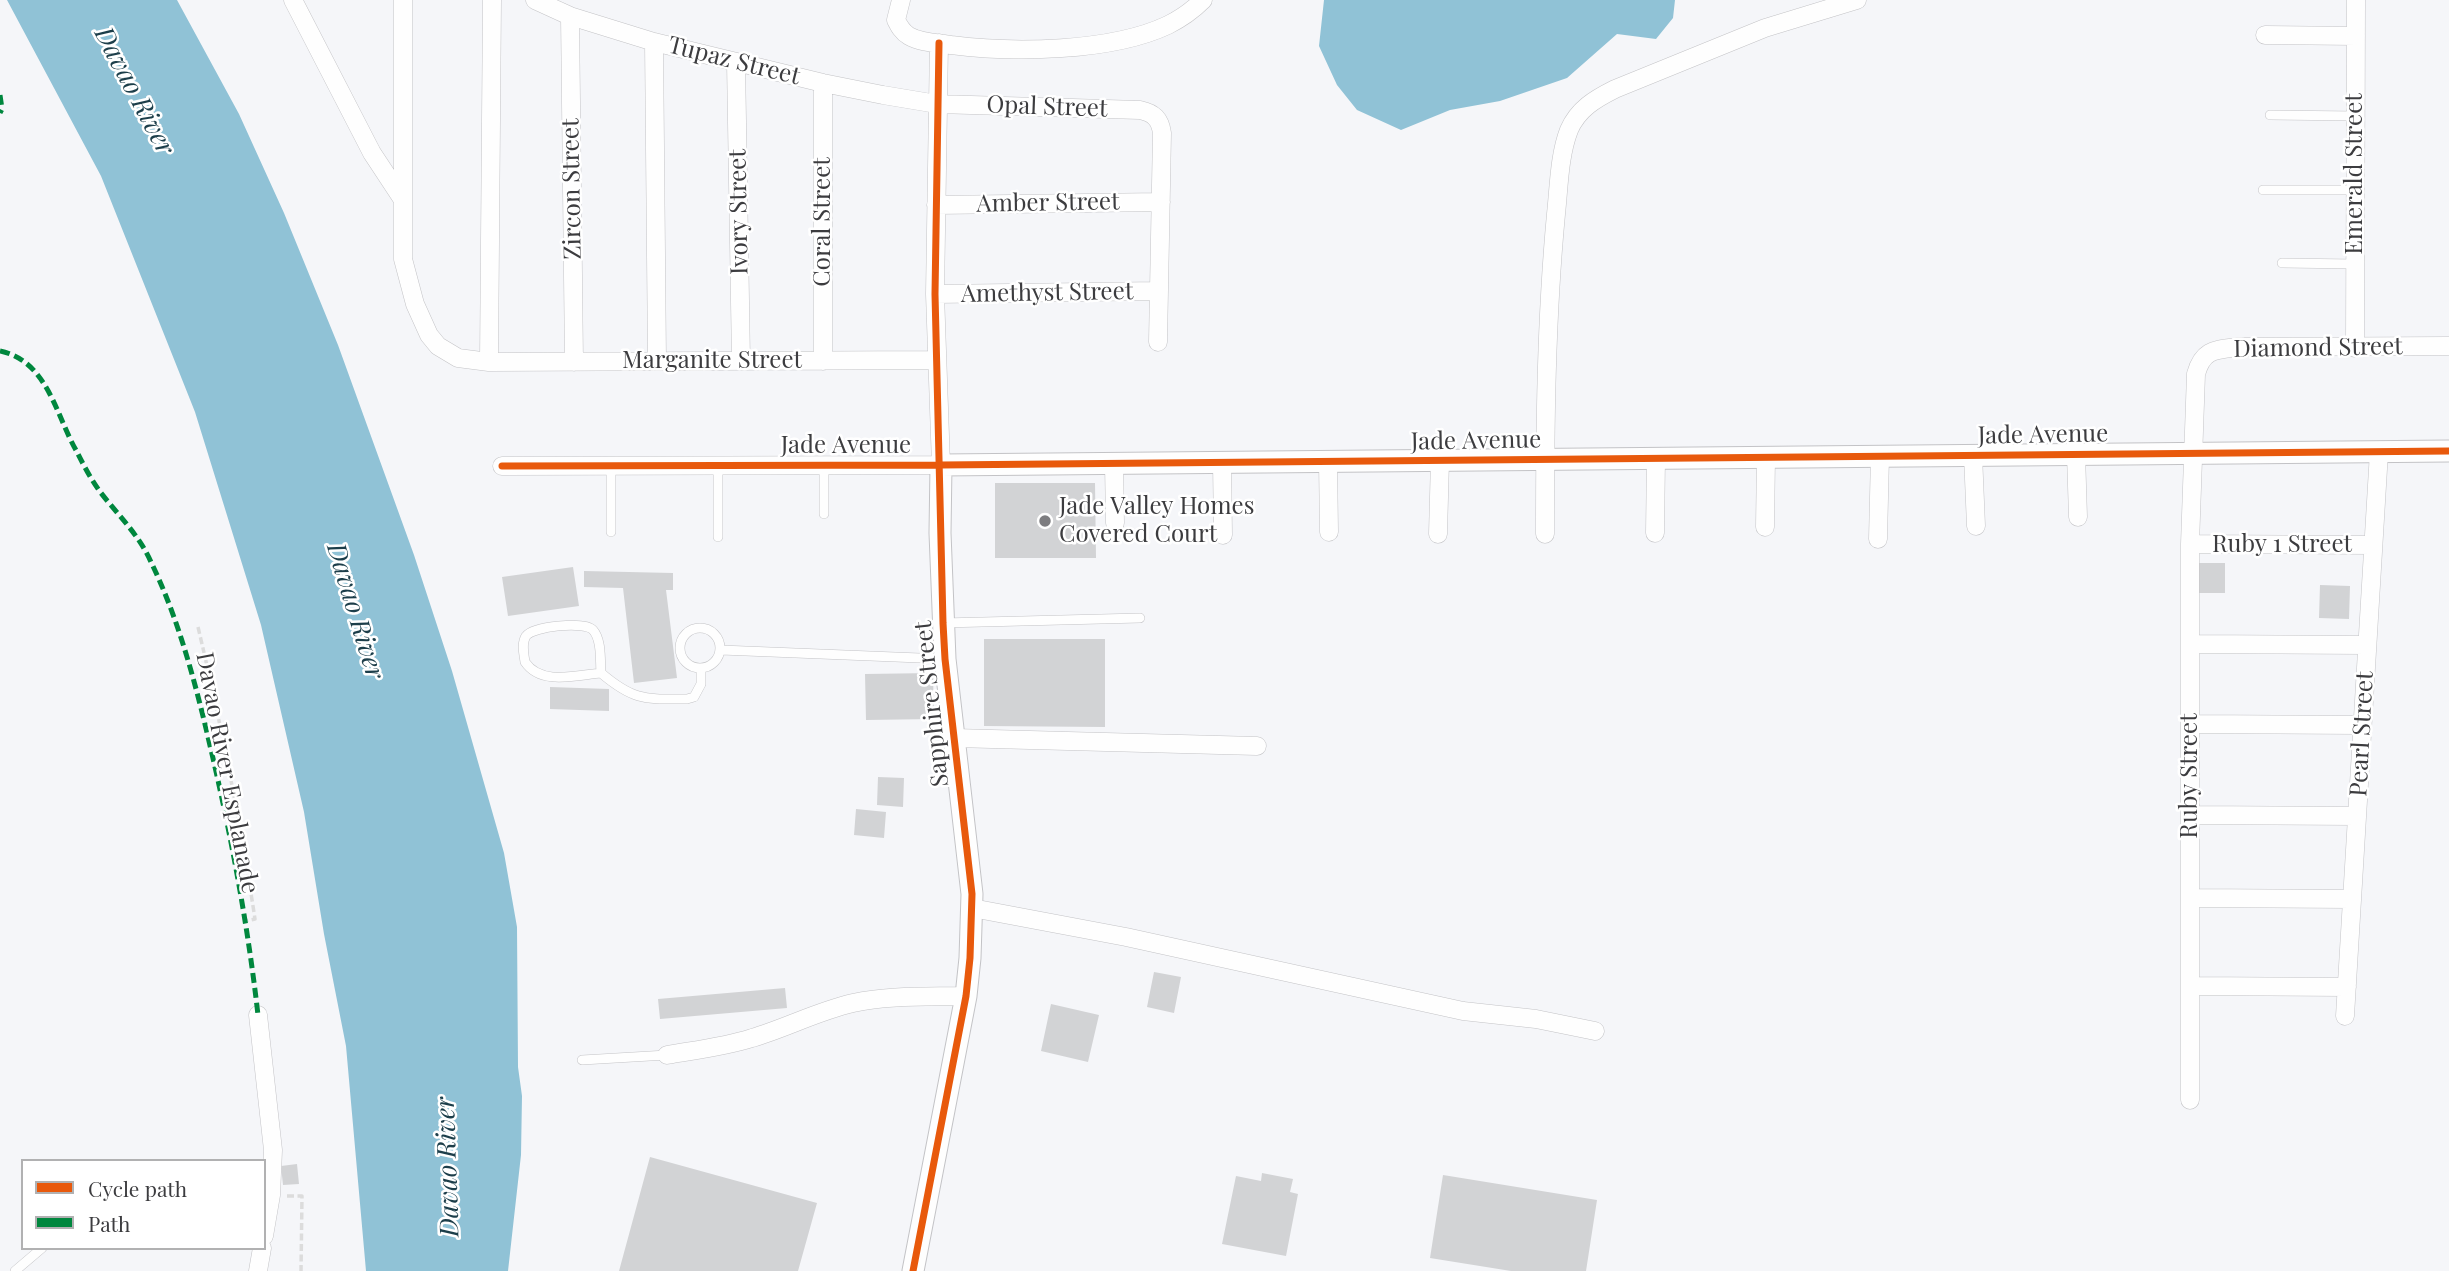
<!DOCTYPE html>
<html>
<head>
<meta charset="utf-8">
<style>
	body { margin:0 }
	#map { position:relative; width:2449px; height:1271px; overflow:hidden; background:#f5f6f9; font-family:"Playfair Display",serif }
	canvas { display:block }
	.legend { position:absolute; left:21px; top:1159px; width:245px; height:91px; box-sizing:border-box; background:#fff; border:2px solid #b1b1b2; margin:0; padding:9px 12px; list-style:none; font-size:21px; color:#3c3c3f }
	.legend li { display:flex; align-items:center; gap:14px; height:35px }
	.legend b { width:35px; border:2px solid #b1b1b2 }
</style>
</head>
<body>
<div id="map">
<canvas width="2449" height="1271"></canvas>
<ul class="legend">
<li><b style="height:9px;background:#e8590c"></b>Cycle path</li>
<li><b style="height:9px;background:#00873e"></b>Path</li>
</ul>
</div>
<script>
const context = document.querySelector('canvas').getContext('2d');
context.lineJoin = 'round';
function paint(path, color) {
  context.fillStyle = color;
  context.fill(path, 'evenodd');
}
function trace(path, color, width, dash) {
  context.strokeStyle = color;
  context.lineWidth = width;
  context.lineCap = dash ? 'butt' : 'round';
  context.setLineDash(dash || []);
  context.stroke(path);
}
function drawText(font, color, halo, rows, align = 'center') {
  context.font = font + ' "Playfair Display",serif';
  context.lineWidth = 5;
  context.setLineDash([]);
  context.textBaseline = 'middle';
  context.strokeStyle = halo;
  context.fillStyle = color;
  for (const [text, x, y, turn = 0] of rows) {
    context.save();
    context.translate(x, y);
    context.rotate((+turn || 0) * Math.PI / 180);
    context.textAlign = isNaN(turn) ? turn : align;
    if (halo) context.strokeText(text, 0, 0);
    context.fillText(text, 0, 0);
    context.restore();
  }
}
const water = new Path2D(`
	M7 0H177L239 114 284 213 338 345 414 555 452 671 504 853 517 927 518 1067 522 1096 521 1155 508 1271H366L346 1046 324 934 304 812 261 625 195 412 101 176Z
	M1324 0H1675L1673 18 1656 39 1617 34 1567 78 1500 101 1450 110 1401 130 1357 110 1337 85 1319 46Z`);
const building = new Path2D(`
	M995 483H1095L1096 558H995Z
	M2199 563H2225V593H2199Z
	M573 567 579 606 508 616 502 577Z
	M584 571 673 573V590H666L677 678 634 683 623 588 584 587Z
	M2320 585 2350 586 2349 619 2319 618Z
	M984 639H1105V727L984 726Z
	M933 673 934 719 866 720 865 674Z
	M550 687 609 689V711L550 709Z
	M878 777 904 778 903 807 877 805Z
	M856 809 886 812 884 838 854 835Z
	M1154 972 1181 977 1174 1013 1147 1007Z
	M785 988 787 1008 660 1019 658 999Z
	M1051 1004 1099 1015 1088 1062 1041 1051Z
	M650 1157 817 1203 798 1271H619Z
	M297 1164 299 1184 283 1185 281 1166Z
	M1262 1173 1293 1179 1290 1192 1298 1194 1286 1256 1222 1244 1236 1176 1261 1181Z
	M1443 1175 1597 1200 1586 1271H1511L1430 1258Z`);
const path = new Path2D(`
	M198 627C221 724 240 821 255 919L245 921
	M287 1196H302L301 1271`);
const service = new Path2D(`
	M2270 115 2356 116
	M2263 190H2355
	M2282 263 2355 264
	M718 466V537
	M824 514V465
	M611 532V466
	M943 623 1140 618
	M680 648a20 20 0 1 1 40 0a20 20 0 1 1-40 0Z
	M721 650 945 659
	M601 673C577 675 541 686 525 662 524 654 521 644 526 636 533 626 585 621 593 630 602 640 600 661 601 673 634 701 645 699 687 699L694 697 701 684V669
	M582 1060 667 1055
	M15 1271 42 1248`);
const minor = new Path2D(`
	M293 0 372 153 403 200
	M403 0V259L415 304 429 335 438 346 458 358 489 362 936 360
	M535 0 570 16 654 42 823 83 883 95 937 104 1140 110C1154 113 1160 119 1162 133L1158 342
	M901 0 896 20C899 26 902 32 909 36 921 43 938 43 951 45 1013 53 1111 52 1168 25 1180 19 1194 9 1203 0
	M570 16 574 362
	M2265 35 2356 36
	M654 42 657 361
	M736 62 741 361
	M823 83V361
	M936 205 1161 202
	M935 294 1159 291
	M2355 348 2356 0
	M489 362 492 0
	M2076 454 2078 517
	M1973 455 1976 526
	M1328 461 1329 532
	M1222 462 1223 535
	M1114 463 1115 523
	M502 466 941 465 935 294 939 43
	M1765 527 1766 457
	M1655 533 1656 458
	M1438 534 1440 460
	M1545 534C1545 428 1546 320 1556 214 1559 187 1559 156 1569 130 1578 109 1595 99 1615 89L1765 28 1857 0
	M1878 539 1880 456
	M2190 544 2373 545
	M2190 644 2367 645
	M2190 724 2362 725
	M954 738 1257 746
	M2190 815 2357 816
	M2190 898 2352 899
	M972 908 1126 937 1463 1011 1536 1019 1595 1031
	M2190 986 2347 987
	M258 1015 273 1150 271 1195 264 1236
	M2345 1016 2379 452
	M667 1055C696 1050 724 1047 752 1038 786 1028 818 1011 853 1003 889 995 929 997 966 996
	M2190 1100V544L2196 374C2203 349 2215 350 2238 347L2449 346
	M258 1271 262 1248`);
const tertiary = new Path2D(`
	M913 1271 966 996 970 958 972 894 945 659 940 533 941 465 2449 451`);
const quiet = new Path2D(`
	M0 95 2 109 0 113
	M0 351C48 361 56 416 77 452 84 466 92 481 101 493 119 516 139 535 151 562 180 622 197 689 212 754 232 840 248 927 258 1015`);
const cycleway = new Path2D(`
	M502 466 941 465 2449 451
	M913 1271 966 996 970 958 972 894 945 659 943 623 935 294 939 43`);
const markers = [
	[1045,521,7,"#7d7d80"]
];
const streetNames = [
	["Tupaz Street",734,61,14],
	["Opal Street",1047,107,2],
	["Emerald Street",2355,174,-90],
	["Zircon Street",572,189,-91],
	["Amber Street",1048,203,-1],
	["Ivory Street",739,212,-91],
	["Coral Street",823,222,-90],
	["Amethyst Street",1047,293,-1],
	["Diamond Street",2318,348,-1],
	["Marganite Street",712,361],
	["Jade Avenue",2043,435,-1],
	["Jade Avenue",1476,441,-1],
	["Jade Avenue",846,446],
	["Ruby 1 Street",2282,545],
	["Sapphire Street",932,704,-96],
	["Pearl Street",2362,734,-87],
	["Davao River Esplanade",227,773,79],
	["Ruby Street",2190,776,-90]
];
const poiNames = [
	["Jade Valley Homes",1059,507],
	["Covered Court",1059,535]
];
const waterNames = [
	["Davao River",134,91,62],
	["Davao River",355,611,73],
	["Davao River",448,1167,-92]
];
paint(water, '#90c2d6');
paint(building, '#d2d3d5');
trace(service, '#c3c3c6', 10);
trace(minor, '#c3c3c6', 19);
trace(tertiary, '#c3c3c6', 23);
trace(path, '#dcdcdc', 3.5, [7, 3.5]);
trace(service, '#fefefe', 9);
trace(minor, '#fefefe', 18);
trace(tertiary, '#fefefe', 21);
trace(quiet, '#00873e', 5, [10, 5]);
trace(cycleway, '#e8590c', 7);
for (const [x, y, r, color] of markers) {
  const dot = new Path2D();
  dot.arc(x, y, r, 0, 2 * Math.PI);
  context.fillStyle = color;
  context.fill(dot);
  trace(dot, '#fff', 2.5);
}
drawText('24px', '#3c3c3f', '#fff', streetNames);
drawText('24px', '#3c3c3f', '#fff', poiNames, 'left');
drawText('italic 26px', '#1c3e4a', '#fff', waterNames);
</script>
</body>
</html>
